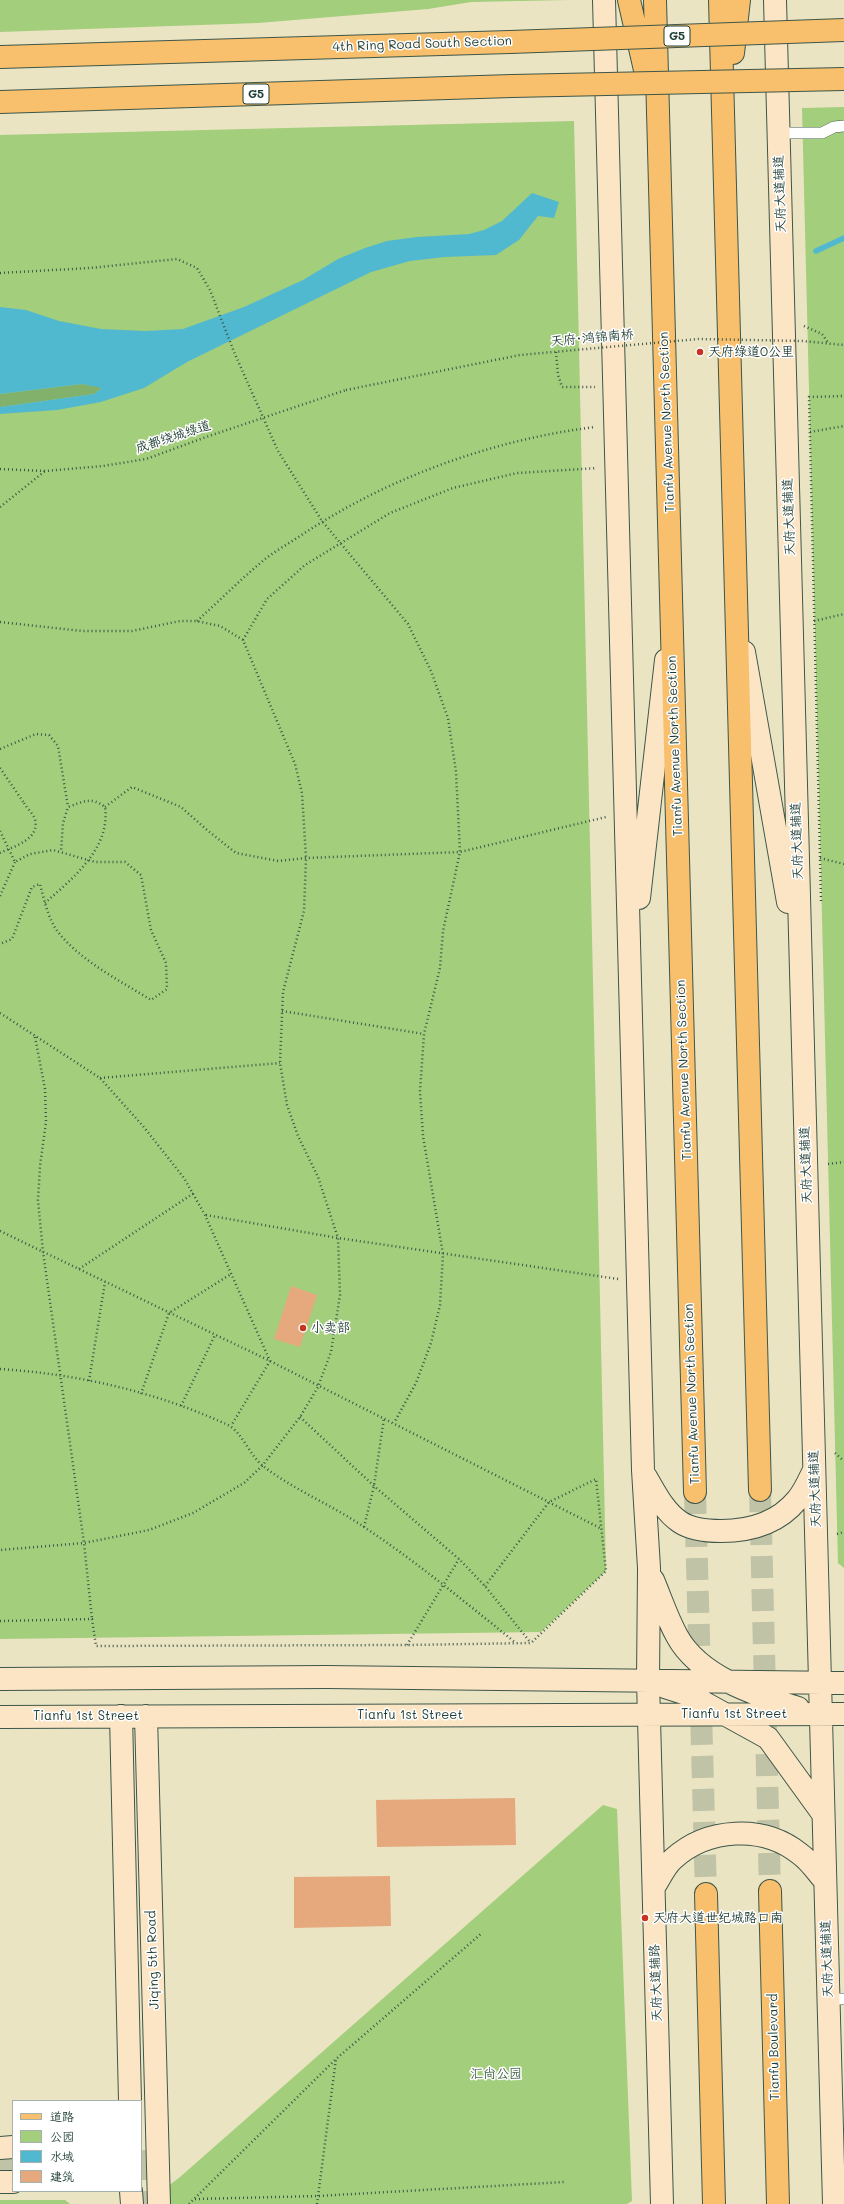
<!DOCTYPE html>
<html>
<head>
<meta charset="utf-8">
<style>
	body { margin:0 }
	#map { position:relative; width:844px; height:2204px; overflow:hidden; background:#eae4c3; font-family:Mali,"LXGW WenKai TC",sans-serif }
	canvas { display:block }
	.legend { position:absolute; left:12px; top:2100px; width:130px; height:92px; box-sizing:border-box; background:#fff; border:1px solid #a5b1ae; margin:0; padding:5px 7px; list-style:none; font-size:12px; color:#1f3d34 }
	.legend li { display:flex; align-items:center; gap:8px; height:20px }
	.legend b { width:20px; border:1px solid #a5b1ae }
</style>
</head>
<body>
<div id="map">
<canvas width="844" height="2204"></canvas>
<ul class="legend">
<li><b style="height:5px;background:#f8bf6c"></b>道路</li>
<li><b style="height:11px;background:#a3ce7b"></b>公园</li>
<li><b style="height:11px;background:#51b9cf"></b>水域</li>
<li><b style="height:11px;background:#e6a97d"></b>建筑</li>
</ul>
</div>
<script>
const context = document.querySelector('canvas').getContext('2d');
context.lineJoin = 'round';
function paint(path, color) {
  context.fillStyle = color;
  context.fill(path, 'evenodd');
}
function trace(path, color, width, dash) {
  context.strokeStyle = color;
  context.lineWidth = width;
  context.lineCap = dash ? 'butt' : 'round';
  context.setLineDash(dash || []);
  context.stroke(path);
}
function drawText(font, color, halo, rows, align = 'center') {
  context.font = font + ' Mali,"LXGW WenKai TC",sans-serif';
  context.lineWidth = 3;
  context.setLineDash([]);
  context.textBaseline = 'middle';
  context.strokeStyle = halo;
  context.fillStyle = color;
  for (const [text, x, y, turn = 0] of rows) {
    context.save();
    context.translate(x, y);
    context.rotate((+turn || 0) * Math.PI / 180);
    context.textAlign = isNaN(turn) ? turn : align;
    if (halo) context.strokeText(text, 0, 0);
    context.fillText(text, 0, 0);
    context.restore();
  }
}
const green = new Path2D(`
	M0 0H569L471 2 428 9 258 23 0 32Z
	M844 107V1568L838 1563 802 108Z
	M574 121 606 1571 541 1632 0 1639V135Z
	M603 1805 617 1809 632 2201 627 2204H145L180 2177Z
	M0 2200H65L70 2204H0Z`);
const forest = new Path2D(`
	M82 384 103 387 94 394 0 407V394Z`);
const water = new Path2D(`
	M532 193 559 202 554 218 538 216 519 240 496 255 445 257 410 261 371 272 187 362 144 388 101 402 57 410 0 414V407L94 394 102 388 82 384 0 394V307L26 310 59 321 101 329 146 331 183 329 244 307 303 280 338 259 365 248 387 241 417 237 469 234 484 230 502 221Z`);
const stream = new Path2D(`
	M816 251 844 238`);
const building = new Path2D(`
	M291 1286 317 1295 300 1347 274 1339Z
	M515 1798 516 1845 377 1847 376 1800Z
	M390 1876 391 1926 294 1928V1877Z`);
const secondaryTunnel = new Path2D(`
	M141 2161H144L145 2204
	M0 2162H13`);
const primaryTunnel = new Path2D(`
	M760 1490 770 1891
	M695 1492 706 1894`);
const path = new Path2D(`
	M0 273 90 268 177 259 197 268 210 290 234 352 278 451 322 521 408 624 431 671 448 718 456 772 460 852 443 931 440 968 424 1034 420 1091 423 1136 443 1254 440 1305 431 1343 416 1383 394 1423
	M804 326 822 334 829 344
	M556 352 558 375 562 387H595
	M810 432 844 426
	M0 469 45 471 103 466 146 459 209 436 346 390
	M0 507 45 471
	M197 621C219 601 241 579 264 560 275 551 288 544 300 536 387 478 491 440 595 427
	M814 621 844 614
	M0 622 82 631H132L180 621H196L220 626 243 640 295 764 302 793 306 858 304 911 283 992 280 1063 287 1105 298 1136 318 1177 338 1238 340 1295 331 1352 318 1387 300 1417 262 1466 244 1483 193 1513 149 1530 84 1543 0 1550
	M243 640 267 599 305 565 390 513 453 488 517 473 597 468
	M0 749 36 734 49 735 58 746 68 807
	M0 768 24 803
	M105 807 132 787 181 807 207 830 236 853 278 861 306 858 460 852 606 817
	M0 831 15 862 30 854 53 850 95 862H125L141 875 151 930 166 963 167 989 151 1000C119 980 82 962 58 932 48 919 44 899 40 884L32 887 12 939 0 944
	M820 858 844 864
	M0 896 15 862
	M821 901 809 397 844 396
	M45 903C72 879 111 848 105 807 91 796 83 802 68 807L63 823 61 852
	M282 1011 424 1034
	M0 1013 100 1078 143 1126 184 1178 205 1215 270 1361 231 1426
	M35 1037 45 1089 46 1122 40 1166 38 1200 43 1252 84 1543 92 1619
	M100 1078 280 1063
	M828 1164 844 1162
	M206 1215 338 1238 618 1279
	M0 1231 270 1361 600 1528
	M79 1269 194 1193
	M0 1369C78 1374 157 1392 228 1425 241 1431 251 1457 263 1466 294 1490 332 1505 364 1527 417 1562 466 1603 516 1643
	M89 1381 105 1282
	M141 1394 169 1313 231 1274
	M181 1406 215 1335
	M300 1417 374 1486 459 1559 485 1586 530 1642
	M835 1453 844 1461
	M364 1527 374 1486 384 1418
	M837 1534 844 1532
	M0 1621 92 1619 96 1646 407 1645 531 1643 606 1571 596 1479 549 1502 485 1586
	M407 1645 459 1559
	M195 2199 318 2196 564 2182
	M189 2204 336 2059 482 1933
	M317 2204 336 2059`);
const lane = new Path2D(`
	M778 133H822L834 127 844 126
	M828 1999H844`);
const secondary = new Path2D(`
	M604 0 643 1470 649 1568 648 1681 662 2204
	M775 0 834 2204
	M744 652 788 902
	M639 898 666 660
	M646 1477C656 1494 664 1511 680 1522 692 1530 708 1531 721 1531 751 1531 778 1523 797 1500 804 1492 809 1480 814 1470
	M653 1580C661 1599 667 1618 677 1636 699 1677 756 1695 798 1708
	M0 1679 326 1677 844 1683
	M665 1687 690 1695 768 1738 823 1814
	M121 1716 130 2101
	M146 1716 159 2204
	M0 1717 844 1714
	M654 1887C660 1878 665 1866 673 1859 707 1828 763 1824 800 1854 810 1861 817 1872 825 1881
	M0 2148 13 2147
	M0 2182H13
	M131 2191 132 2204`);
const primary = new Path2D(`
	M629 0 648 83
	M655 0 695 1492
	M720 0 760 1490
	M733 53 739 0
	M770 1891 778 2204
	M706 1894 714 2204`);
const highway = new Path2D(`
	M0 57 510 42
	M0 102 512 86`);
const pathBridge = new Path2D(`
	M346 390 520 355 608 347 699 339 802 341 844 345
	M0 853C14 846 40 840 35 819 33 814 27 808 24 803`);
const highwayBridge = new Path2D(`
	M510 42 844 30
	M512 86 844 79`);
const markers = [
	[700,352,4,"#c8321e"],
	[303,1328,4,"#c8321e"],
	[645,1918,4,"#c8321e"]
];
const shields = [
	[677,36,26],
	[256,94,26]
];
const shieldNames = [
	["G5",677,36],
	["G5",256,94]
];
const streetNames = [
	["4th Ring Road South Section",422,44,-2],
	["天府大道辅道",780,194,-92],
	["天府·鸿锦南桥",592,338,-5],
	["Tianfu Avenue North Section",667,422,-92],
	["成都绕城绿道",173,437,-18],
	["天府大道辅道",789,517,-92],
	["Tianfu Avenue North Section",675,746,-92],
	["天府大道辅道",797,841,-92],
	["Tianfu Avenue North Section",684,1070,-92],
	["天府大道辅道",806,1165,-92],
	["Tianfu Avenue North Section",692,1394,-92],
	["天府大道辅道",815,1489,-92],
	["Tianfu 1st Street",734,1714],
	["Tianfu 1st Street",410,1715],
	["Tianfu 1st Street",86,1716],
	["天府大道辅道",827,1959,-92],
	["Jiqing 5th Road",153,1960,-92],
	["天府大道辅路",656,1983,-92],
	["Tianfu Boulevard",774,2047,-91]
];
const poiNames = [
	["天府绿道0公里",708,352],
	["小卖部",311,1328],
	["天府大道世纪城路口南",653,1918]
];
const parkNames = [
	["汇尚公园",496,2074]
];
paint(green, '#a3ce7b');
paint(forest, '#82b16b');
paint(water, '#51b9cf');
trace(stream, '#51b9cf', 5.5);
paint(building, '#e6a97d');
trace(secondaryTunnel, '#c1c3a6', 22, [22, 11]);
trace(primaryTunnel, '#c1c3a6', 22, [22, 11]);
trace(lane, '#3d5649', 12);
trace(secondary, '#3d5649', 24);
trace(primary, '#3d5649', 24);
trace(highway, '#3d5649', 24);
trace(path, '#3d5649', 2.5, [1, 3]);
trace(lane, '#fff', 11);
trace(secondary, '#fce5c4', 22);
trace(primary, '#f8bf6c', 22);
trace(highway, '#f8bf6c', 22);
trace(highwayBridge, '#3d5649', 24, []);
trace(pathBridge, '#3d5649', 2.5, [1, 3]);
trace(highwayBridge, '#f8bf6c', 22);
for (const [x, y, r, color] of markers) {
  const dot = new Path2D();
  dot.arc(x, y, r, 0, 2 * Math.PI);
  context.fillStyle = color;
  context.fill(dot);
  trace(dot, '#fff', 1.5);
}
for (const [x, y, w] of shields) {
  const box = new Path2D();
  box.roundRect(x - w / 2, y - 10, w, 20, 3);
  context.fillStyle = '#fff';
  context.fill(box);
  trace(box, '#1f3d34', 1);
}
drawText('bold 12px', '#1f3d34', null, shieldNames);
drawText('13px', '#1f3d34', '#fff', streetNames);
drawText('13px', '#1f3d34', '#fff', poiNames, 'left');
drawText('13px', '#406146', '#fff', parkNames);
</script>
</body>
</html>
